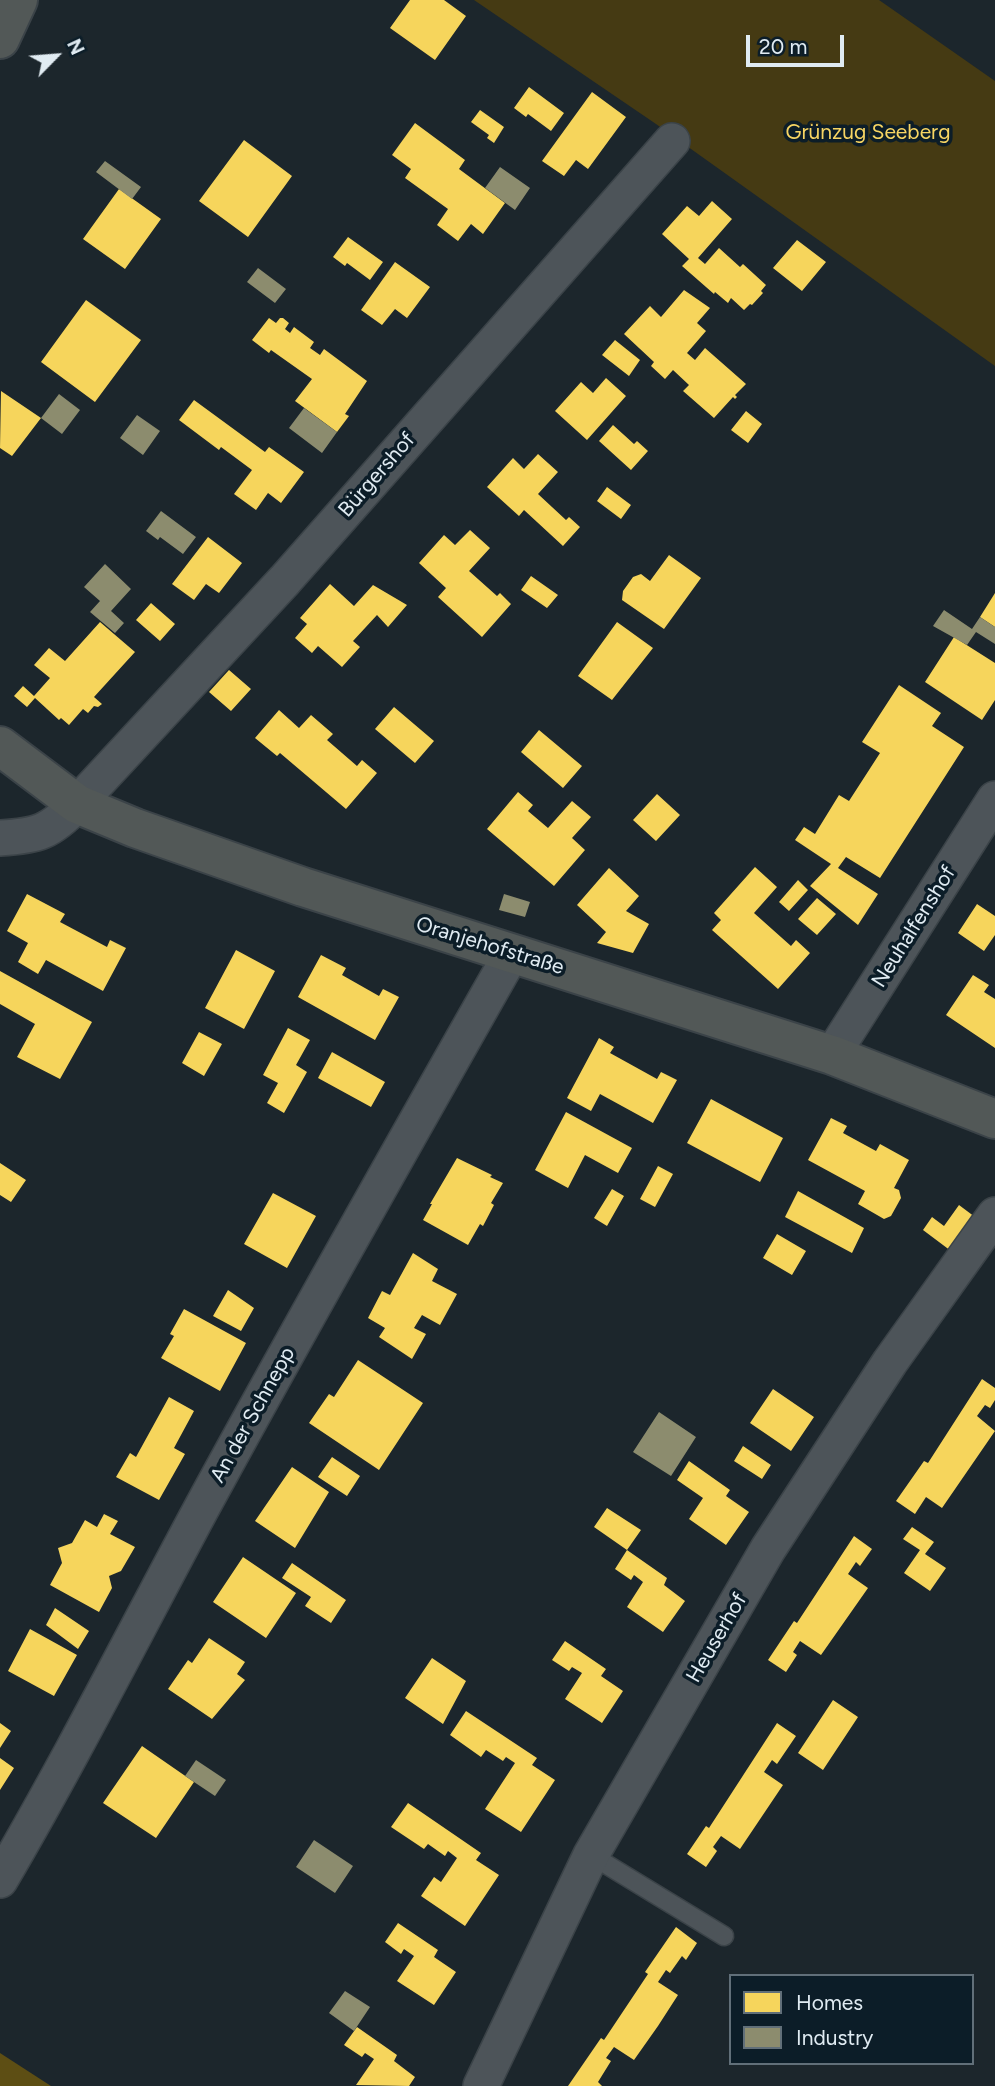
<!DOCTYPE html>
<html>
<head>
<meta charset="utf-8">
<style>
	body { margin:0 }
	#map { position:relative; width:995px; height:2086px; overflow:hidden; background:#1c262c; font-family:Figtree,sans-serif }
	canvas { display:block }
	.legend { position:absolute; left:729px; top:1974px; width:245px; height:91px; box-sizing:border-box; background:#0c1d28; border:2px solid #616f79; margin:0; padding:9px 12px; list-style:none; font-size:21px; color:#e0ebf2 }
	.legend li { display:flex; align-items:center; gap:14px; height:35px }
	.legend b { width:35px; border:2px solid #616f79 }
	.north { position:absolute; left:21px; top:21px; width:70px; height:70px; -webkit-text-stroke:5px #0c1d28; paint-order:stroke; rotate:65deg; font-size:19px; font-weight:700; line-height:28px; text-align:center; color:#e0ebf2 }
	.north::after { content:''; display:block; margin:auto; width:24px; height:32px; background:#e0ebf2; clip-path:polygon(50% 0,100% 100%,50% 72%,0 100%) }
	.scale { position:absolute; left:746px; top:35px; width:98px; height:32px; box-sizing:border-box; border:4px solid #e0ebf2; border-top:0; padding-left:9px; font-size:21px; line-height:24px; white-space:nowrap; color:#e0ebf2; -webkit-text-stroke:5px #0c1d28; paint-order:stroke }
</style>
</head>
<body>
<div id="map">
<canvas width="995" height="2086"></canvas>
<ul class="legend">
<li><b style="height:19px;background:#f6d55c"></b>Homes</li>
<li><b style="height:19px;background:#8c8c6e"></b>Industry</li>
</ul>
<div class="north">N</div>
<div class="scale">20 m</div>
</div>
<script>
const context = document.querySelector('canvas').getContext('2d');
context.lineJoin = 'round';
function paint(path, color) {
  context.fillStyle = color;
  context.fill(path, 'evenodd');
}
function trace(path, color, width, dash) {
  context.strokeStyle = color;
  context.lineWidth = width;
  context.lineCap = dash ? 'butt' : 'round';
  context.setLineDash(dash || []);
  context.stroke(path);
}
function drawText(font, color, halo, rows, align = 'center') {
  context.font = font + ' Figtree,sans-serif';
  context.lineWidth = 7;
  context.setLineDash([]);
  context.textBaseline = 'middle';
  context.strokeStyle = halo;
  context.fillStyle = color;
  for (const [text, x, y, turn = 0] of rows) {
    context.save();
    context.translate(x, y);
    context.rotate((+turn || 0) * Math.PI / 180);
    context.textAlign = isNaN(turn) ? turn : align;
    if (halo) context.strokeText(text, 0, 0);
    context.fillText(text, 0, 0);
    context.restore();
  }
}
const green = new Path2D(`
	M474 0H879L995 81V366L656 124Z`);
const forest = new Path2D(`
	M0 2053 51 2086H0Z`);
const homes = new Path2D(`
	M410 0H444L466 16 435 60 390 28Z
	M529 87 564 113 551 131 528 114 526 117 514 108Z
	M592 92 626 117 588 169 576 160 564 176 542 161Z
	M480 110 504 127 494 143 487 138 489 135 471 122Z
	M415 123 465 160 459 169 505 203 483 234 471 224 458 241 437 225 448 209 405 178 411 169 392 155Z
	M244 140 292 176 248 237 199 201Z
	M119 189 161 219 125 269 83 239Z
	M712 201 732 219 698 258 705 264 719 248 740 267 743 264 766 285 761 291 763 293 752 305 750 304 744 310 731 298 728 303 715 292 714 294 682 266 689 259 662 234 687 206 699 216Z
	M348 237 383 262 370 280 347 263 345 266 333 257Z
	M797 240 826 262 802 291 773 268Z
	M395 262 430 287 407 318 395 309 382 325 361 310Z
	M684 290 710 308 697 323 706 331 687 353 695 360 705 348 746 384 735 395 737 397 735 399 733 397 714 418 683 391 689 385 673 370 665 379 651 366 654 362 624 334 650 306 661 317Z
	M86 300 141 340 95 402 41 362Z
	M269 318 276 323 280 318H283L289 323 285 329 290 333 294 327 314 342 310 348 320 355 324 349 367 381 345 414 349 416 337 432 295 401 312 379 271 350 269 353 252 340Z
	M615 340 640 360 629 376 602 355Z
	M606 378 626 396 587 440 555 411 581 382 593 393Z
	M1 391 41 418 12 456 0 448Z
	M194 400 265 452 269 447 304 472 281 503 268 493 256 510 234 494 252 470 221 447 219 450 179 420Z
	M746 411 762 424 748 443 731 430Z
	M613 425 634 444 637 441 648 451 631 470 599 441Z
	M538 454 558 472 538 494 566 520 569 517 580 527 563 546 524 510 519 516 487 487 513 458 524 469Z
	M607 487 631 505 621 519 597 501Z
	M470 530 490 548 469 571 497 596 500 593 511 604 482 637 438 597 446 588 419 563 444 535 455 545Z
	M208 537 242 563 219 593 206 584 194 600 172 584Z
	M669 555 701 578 664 629 622 600 623 591 633 577 641 574 650 581Z
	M531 576 558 595 547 608 521 590Z
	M330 584 354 606 373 585 407 605 388 627 377 615 353 641 360 647 342 667 318 646 312 653 295 638 307 624 300 618Z
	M995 593V627L980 617Z
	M151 603 175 624 160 641 136 620Z
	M100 622 135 652 94 697 102 704 98 707 94 706 88 713 83 709 69 725 61 718 59 720 35 698 27 707 14 696 23 686 34 696 50 678 34 665 49 648 65 661Z
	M617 622 653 648 612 700 578 676Z
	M954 637 995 663V700L982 720 925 682Z
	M229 670 251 689 231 711 209 692Z
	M899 685 941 713 932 726 964 747 880 878 846 857 838 868 878 894 858 925 810 886 831 864 795 840 804 827 815 834 839 795 849 801 880 753 862 742Z
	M394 707 434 741 415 763 375 729Z
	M279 710 299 728 311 715 333 734 327 740 357 766 362 760 377 773 346 809 280 753 277 756 255 738Z
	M539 730 582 766 563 788 521 752Z
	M518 792 533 805 528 811 548 828 572 801 591 817 572 838 585 850 554 886 487 829Z
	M657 794 680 815 656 841 633 820Z
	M755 867 777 887 754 913 791 946 796 940 810 953 778 989 712 930 721 920 714 913Z
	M609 868 639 896 626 911 649 924 633 953 597 943 606 932 577 905Z
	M798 880 808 890 789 911 779 902Z
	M27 894 65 914 60 922 107 947 110 940 126 948 103 991 46 960 38 974 18 962 28 943 7 931Z
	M817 898 836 914 817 935 798 919Z
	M977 904 995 916V935L984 951 958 933Z
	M236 950 275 971 244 1029 205 1008Z
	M321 955 346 968 342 975 379 996 383 989 399 997 375 1040 298 997Z
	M0 971 92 1022 60 1079 17 1057 35 1024 0 1004Z
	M973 975 989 985 984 992 995 999V1048L946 1015Z
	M288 1028 310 1040 296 1065 307 1072 284 1113 267 1103 278 1083 263 1075Z
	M199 1032 222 1044 204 1076 182 1063Z
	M599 1038 614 1047 610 1053 657 1079 661 1072 677 1080 653 1123 600 1094 591 1111 567 1098Z
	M332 1052 385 1082 371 1107 318 1078Z
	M711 1099 783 1138 760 1182 687 1143Z
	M566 1112 632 1148 618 1173 585 1155 568 1188 535 1170Z
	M831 1118 847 1126 843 1133 876 1151 880 1144 909 1160 894 1188 899 1190 901 1198 891 1216 884 1219 858 1204 865 1191 808 1160Z
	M457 1158 492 1175 490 1177 503 1183 491 1203 494 1205 483 1226 480 1224 468 1245 423 1220 432 1204H430Z
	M0 1163 26 1180 11 1202 0 1195Z
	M658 1166 673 1174 655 1207 640 1199Z
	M612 1189 624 1196 607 1226 594 1218Z
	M798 1191 864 1228 852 1253 785 1217Z
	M273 1193 316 1216 287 1268 244 1244Z
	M959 1205 975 1217 951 1251 923 1230 932 1217 944 1226Z
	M777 1234 806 1251 792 1275 763 1258Z
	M413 1253 438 1269 432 1281 457 1294 440 1325 422 1315 414 1328 426 1334 412 1359 379 1337 385 1328 368 1318 382 1291 390 1295Z
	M228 1290 254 1308 241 1331 213 1316Z
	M184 1309 246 1343 220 1391 161 1358 174 1336 170 1334Z
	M358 1360 423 1403 379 1470 309 1423 329 1394 334 1397Z
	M982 1379 995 1388V1400L990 1408 985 1405 977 1416 995 1431 942 1508 926 1497 915 1514 896 1501 924 1461 928 1463Z
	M773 1389 814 1417 791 1451 750 1423Z
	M169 1397 194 1411 174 1448 185 1454 159 1500 116 1477 130 1453 136 1457Z
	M743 1446 771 1465 762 1479 734 1461Z
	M332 1457 360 1476 347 1496 318 1477Z
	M689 1461 730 1490 726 1496 749 1512 726 1545 689 1519 703 1498 677 1480Z
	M292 1467 329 1492 295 1548 255 1521Z
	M607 1508 641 1530 627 1550 594 1527Z
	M104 1514 118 1521 110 1534 135 1547 121 1571 109 1576 112 1588 99 1612 50 1585 62 1563 58 1548 72 1543 85 1520 97 1527Z
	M912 1527 934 1542 925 1554 946 1568 930 1591 904 1573 920 1550 903 1539Z
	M854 1536 872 1549 860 1566 856 1562 848 1574 868 1588 821 1655 800 1641 793 1652 797 1655 786 1672 768 1660 794 1621 797 1623Z
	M627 1550 667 1578 664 1585 685 1601 663 1632 627 1607 643 1582 634 1575 631 1580 615 1569Z
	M243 1557 296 1593 266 1638 213 1602Z
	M292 1563 346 1600 331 1623 305 1606 311 1597 282 1578Z
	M55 1608 89 1631 78 1649 46 1625Z
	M30 1629 77 1655 54 1696 8 1671Z
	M209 1638 245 1662 237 1674 245 1680 212 1719 168 1689 188 1660 192 1663Z
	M565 1641 606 1669 601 1676 623 1691 602 1723 565 1699 582 1673 572 1667 569 1671 552 1660Z
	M432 1658 466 1681 443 1724 405 1698Z
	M833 1700 858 1717 823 1770 798 1753Z
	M466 1711 537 1758 532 1765 555 1780 521 1832 485 1809 515 1763 506 1757 503 1761 486 1750 481 1757 450 1735Z
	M0 1723 11 1731 0 1748Z
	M777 1723 796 1736 777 1764 772 1760 764 1772 783 1785 740 1849 721 1836 713 1847 717 1851 706 1867 687 1854 706 1826 709 1828Z
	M142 1746 194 1782 156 1838 103 1803Z
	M0 1758 14 1768 0 1790Z
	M408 1803 481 1853 476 1860 499 1875 465 1926 421 1896 434 1877 441 1882 457 1858 448 1851 445 1856 428 1844 424 1849 391 1827Z
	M398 1923 438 1950 434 1957 456 1972 434 2005 397 1981 414 1956 404 1949 401 1954 385 1942Z
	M676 1927 697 1943 686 1960 682 1956 670 1973 666 1970 658 1982 678 1995 658 2026 634 2060 614 2047 606 2058 611 2061 598 2082 602 2086H568L601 2038 604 2040 648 1974 645 1972Z
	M357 2027 397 2055 394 2061 415 2077 409 2086 356 2085 374 2059 365 2053 362 2057 344 2045Z`);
const industry = new Path2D(`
	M105 161 141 187 132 199 96 172Z
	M500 167 530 188 515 210 485 188Z
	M258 268 286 289 275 303 247 282Z
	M59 394 80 410 62 434 41 418Z
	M304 408 337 432 322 453 289 428Z
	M137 415 160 431 143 455 120 438Z
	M161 511 196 537 183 554 160 537 158 540 146 531Z
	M105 564 131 589 111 611 124 623 115 633 90 612 100 601 84 587Z
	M944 610 972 629 980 617 995 627V644L976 632 967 645 933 626Z
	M504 894 530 902 525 917 499 910Z
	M659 1412 696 1437 671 1476 633 1452Z
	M196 1760 226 1780 215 1796 185 1776Z
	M314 1840 353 1866 335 1893 296 1867Z
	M345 1991 370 2007 354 2031 329 2013Z`);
const lane = new Path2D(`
	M591 1855 724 1936`);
const street = new Path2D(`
	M0 838C38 836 50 832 77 804L285 580 672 141
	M832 1055 995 799
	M0 1880C71 1759 134 1634 200 1511 302 1323 407 1138 512 953
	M481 2086 591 1855 768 1549 890 1362 995 1215`);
const secondary = new Path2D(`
	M0 39 18 0
	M0 746 77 804 135 828 303 887 832 1055 995 1119`);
const parkNames = [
	["Grünzug Seeberg",868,133]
];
const streetNames = [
	["Bürgershof",377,475,-49],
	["Neuhalfenshof",914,927,-58],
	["Oranjehofstraße",490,946,17],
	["An der Schnepp",253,1415,-61],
	["Heuserhof",717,1638,-60]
];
paint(green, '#453a13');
paint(forest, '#5d4e14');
paint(homes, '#f6d55c');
paint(industry, '#8c8c6e');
trace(lane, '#3b4348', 21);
trace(street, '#3b4348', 38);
trace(secondary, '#3b4348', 42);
trace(lane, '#4d5459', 18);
trace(street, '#4d5459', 35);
trace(secondary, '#525857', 38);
drawText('21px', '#f7d563', '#0c1d28', parkNames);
drawText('21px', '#e0ebf2', '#0c1d28', streetNames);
</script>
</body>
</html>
